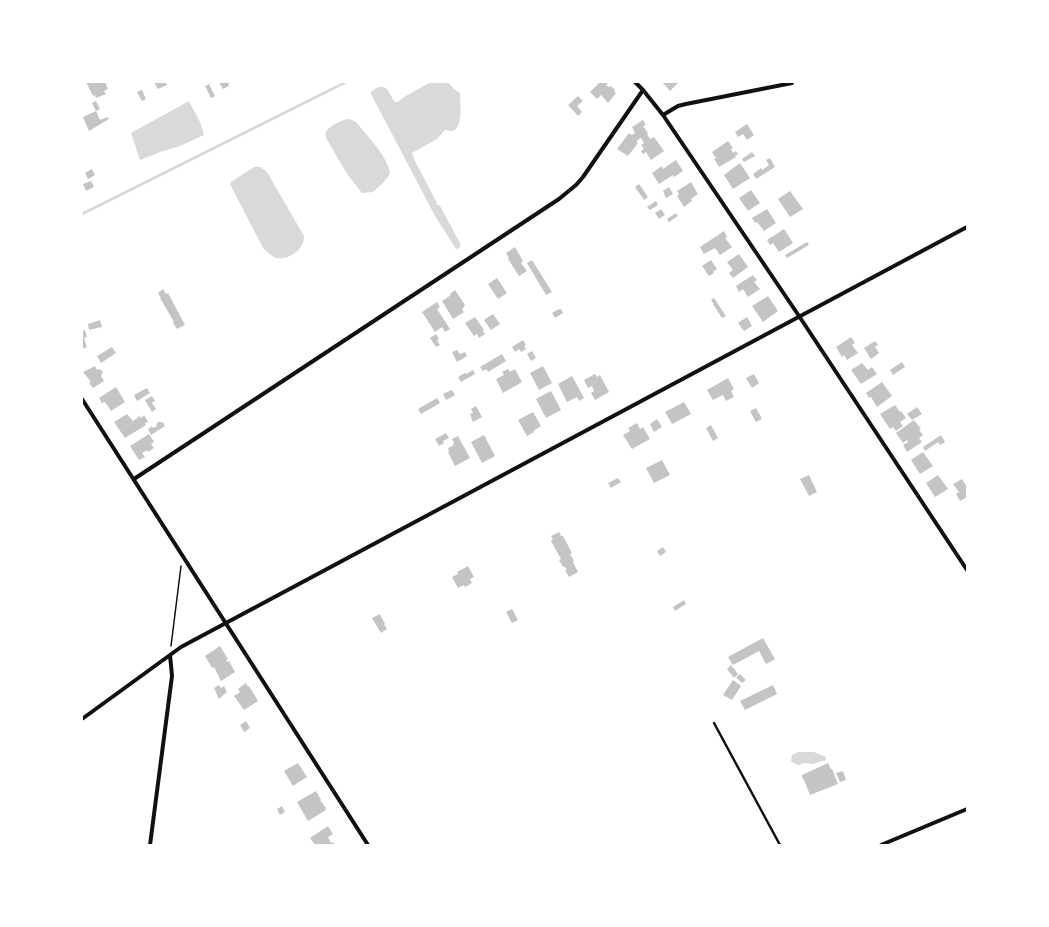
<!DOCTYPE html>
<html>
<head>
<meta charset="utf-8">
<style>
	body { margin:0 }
	#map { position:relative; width:1049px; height:927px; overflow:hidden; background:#fff; font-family:"Times New Roman",serif }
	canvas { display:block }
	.frame { position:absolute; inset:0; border:83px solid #fff; pointer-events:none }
</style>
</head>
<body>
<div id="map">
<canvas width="1049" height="927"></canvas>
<div class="frame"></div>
</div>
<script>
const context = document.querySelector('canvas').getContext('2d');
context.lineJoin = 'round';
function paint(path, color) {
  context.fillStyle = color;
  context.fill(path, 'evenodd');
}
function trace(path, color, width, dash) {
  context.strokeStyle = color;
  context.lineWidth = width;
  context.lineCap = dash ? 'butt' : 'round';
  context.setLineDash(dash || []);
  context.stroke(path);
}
const water = new Path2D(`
	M431 82H448L454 89 460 93C460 103 464 128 452 131 449 131 447 130 445 130L437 139 412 153 415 161 437 203 436 204 440 206 461 245 459 248 456 249 435 216 371 94V92C374 89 376 88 380 87 389 85 390 97 395 102H398L404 97Z
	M189 101 200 122 204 135 180 146 163 151 140 160 131 133C150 122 170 112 189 101Z
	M347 119 352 120 356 122C367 136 388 156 390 174L383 183 373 192 362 193 347 174 326 138C326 136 325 133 326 132 328 127 342 120 347 119Z
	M254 167C261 166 262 168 267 172L304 236C305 249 288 261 276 258 271 256 266 251 263 248L230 184 231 182Z
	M798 752H814L826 757V760C822 762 818 761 814 764L805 763 798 765 792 762 791 761 792 755Z`);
const stream = new Path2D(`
	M82 214 346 82`);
const building = new Path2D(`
	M86 82H105L108 89 104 91 106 94 96 98 95 95 93 96Z
	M154 82H165L167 85 158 89Z
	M219 82H232L228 84 229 86 223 89Z
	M600 82H609L606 85 609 87 611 86 615 90 614 91 616 93 608 103 601 95 597 99 590 92Z
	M662 82H679L670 91Z
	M209 84 215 96 211 98 205 86Z
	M142 90 146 99 142 101 137 92Z
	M578 96 583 101 577 106 582 112 578 116 568 105Z
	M96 101 100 109 96 111 92 103Z
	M96 111 100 120 108 117 109 119 89 131 83 117Z
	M643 120 646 125 643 126 648 133 647 134 650 139 654 137 664 151 651 160 646 152 643 154 641 151 644 149 641 145 644 143 641 138 639 139 636 142 638 143 628 156 617 149 629 133 632 135 635 133 632 127Z
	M747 124 754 135 747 140 743 134 738 137 735 132Z
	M728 141 733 148 731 149 733 153 736 151 738 154 735 156 736 157 719 167 714 159 716 158 712 152Z
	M752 152 755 156 744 162 742 159Z
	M770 158 775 167 756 179 753 174 761 168 762 170 769 165 766 160Z
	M676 160 683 171 674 177 673 175 659 184 652 173 662 166 663 169Z
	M740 163 750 178 733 189 724 175Z
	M92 169 95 175 88 179 85 173Z
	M91 181 94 187 86 191 83 184Z
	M691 182 698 194 691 199 692 201 684 207 677 196 679 194 677 191Z
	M639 184 648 197 644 200 635 187Z
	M669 187 673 194 666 198 663 191Z
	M751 190 760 203 748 211 739 198Z
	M790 191 803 209 790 217 778 199Z
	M656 201 658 205 650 210 647 207Z
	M661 209 665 215 659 219 655 213Z
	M767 209 776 223 764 231 757 222 755 223 752 218Z
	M676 213 678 216 669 222 667 219Z
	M784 229 793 243 779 252 773 243 770 245 767 240Z
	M724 231 727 237 725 238 732 247 720 255 715 248 704 254 700 247Z
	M807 242 809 245 787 258 785 255Z
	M515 247 523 261 521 263 527 271 519 276 508 259 509 258 506 253Z
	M739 254 748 267 733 278 729 273 733 270 727 262Z
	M532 260 552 292 546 295 527 263Z
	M711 260 717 269 713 272 714 273 709 276 702 266Z
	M753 275 757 280 754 282 760 289 748 297 743 289 739 292 736 286Z
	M497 278 507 293 498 299 488 284Z
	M163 289 166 294 168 293 185 325 177 329 173 323 174 322 160 298H161L158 293Z
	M455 290 465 305 462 310 464 312 453 319 442 301 451 295 450 294Z
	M768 296 778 311 763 322 752 306Z
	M714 298 726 316 722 318 713 304H714L711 300Z
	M437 302 440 307 437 309 450 329 445 332 442 327 435 332 422 312Z
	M559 309V310L561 309 563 313 555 318 552 313Z
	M493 314 500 324 491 330 484 320Z
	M475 317 484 330 483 331 485 334 479 338 477 334 474 336 465 323Z
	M747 317 752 326 744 331 738 323Z
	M100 320 102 327 89 330 88 324Z
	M85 330 87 337 84 338 87 347 82 349V331Z
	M436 334 439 339 437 340 440 345 436 347 430 338Z
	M851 337 855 343 852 345 858 353 847 360 844 355 842 357 836 347Z
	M523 340 526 345 524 346 526 349 521 352 519 349 515 352 512 347Z
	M875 341 878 345 875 347 879 353 871 359 864 348Z
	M112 347 116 353 101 363 97 356Z
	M457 350 460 354 465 352 467 356 457 362 452 352Z
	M532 351 536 358 531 361 527 354Z
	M502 354 506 361 488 372 486 369 483 371 480 367Z
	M902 362 905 367 893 375 890 370Z
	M862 363 868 370 872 367 877 374 861 384 851 370Z
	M95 366 97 370 99 369 101 370 103 372 101 376 104 381 93 388 89 383 91 382 83 372Z
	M543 366 552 383 539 390 530 373Z
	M508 369 510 372 515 369 522 382 503 393 496 379 504 375 502 372Z
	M473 370 475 374 461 382 458 377 465 373 466 374Z
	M595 374 597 377 600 375 609 392 595 400 591 393 594 391 592 386 588 388 584 380Z
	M754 374 759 383 752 388 746 378Z
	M572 376 584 398 579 401 577 397 567 402 558 384Z
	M728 378 734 389 731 391 734 397 726 401 723 395 713 400 707 390Z
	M882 382 892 396 877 407 871 397 869 398 866 393Z
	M116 387 125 402 111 411 105 402 102 403 99 398Z
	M147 388 150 393 137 401 134 395Z
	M452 390 455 395 446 400 443 394Z
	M551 391 561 410 546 418 536 399Z
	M152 396 155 401 152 403 156 409 152 412 145 400Z
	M437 398 440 403 421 414 418 409Z
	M684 402 691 414 672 424 665 412Z
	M895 405 900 412 901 411 906 418 900 422 903 426 896 431 893 427 890 429 880 414Z
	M476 406 482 417 473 422 470 414 473 413 471 409Z
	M917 407 922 414 912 420 907 414Z
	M756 408 762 419 756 422 750 411Z
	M533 412 541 426 533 431 534 432 527 436 518 420Z
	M127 414 133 421 140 416 141 418 144 415 148 422 145 423 146 425 125 438 114 422Z
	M657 419 662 427 654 432 650 424Z
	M914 420 921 429 919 430 923 435 919 438 922 442 907 452 903 445 908 442 907 440 903 443 896 433Z
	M160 421 161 423 163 422 165 426 151 435 148 429 152 426 153 428 157 426 156 424Z
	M637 423 640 429 643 427 650 439 632 449 623 435 630 431 628 428Z
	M711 425 718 438 713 441 706 428Z
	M446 433 449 438 443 441 444 443 439 446 435 439Z
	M149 434 154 442 151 444 154 448 148 452 147 450 142 453 145 457 139 460 130 446Z
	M484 435 495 456 482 463 471 442Z
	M941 435 945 442 940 445 938 442 925 451 923 447Z
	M458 436 470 458 455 466 448 452H449L448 448 454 445 453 444 454 443 452 439Z
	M923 452 933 466 920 474 911 460Z
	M662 460 670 475 654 483 646 468Z
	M809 475 817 492 809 496 800 479Z
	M938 475 948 489 935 497 926 483Z
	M618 478 621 482 611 488 608 483Z
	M962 479 967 487V497L960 501 956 494 959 492 953 484Z
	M559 532 561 536H563L572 553 570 554 574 561 573 562 578 572 569 577 565 570H567L565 567H563L559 560 561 559 551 541 553 540 551 536Z
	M663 547 666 552 660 556 657 551Z
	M468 566 474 577 470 579 472 583 465 587 464 585 458 588 452 577 458 574 457 572Z
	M684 600 686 604 675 611 673 607Z
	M512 609 518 620 512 623 506 612Z
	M380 614 385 624H384L387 629 381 633 372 618Z
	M763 638 775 659 766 664 759 651 733 665 728 657Z
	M220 646 228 659 226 660 227 662 229 661 235 672 221 681 214 667 212 668 205 656Z
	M731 665 738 674 734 678 727 669Z
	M740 674 746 680 742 683 736 677Z
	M733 680 741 686 732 700 723 695Z
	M246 683 248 687 249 686 258 701 244 710 234 696 240 692 238 689Z
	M219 685 221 688 224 686 227 692 219 699 214 688Z
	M773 685 777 694 745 710 740 701Z
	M246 721 250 728 244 732 240 725Z
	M298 763 307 777 293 786 284 771Z
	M828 763 831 769H832L838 784 810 795 804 780 802 777V775Z
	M843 771 846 780 840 782 836 773Z
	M316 791 321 800H320L326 808 325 809 326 810 308 821 297 802Z
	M282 806 285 812 280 815 277 809Z
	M328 826 333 834 328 837 331 843 333 842 335 845H315L310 838Z`);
const path = new Path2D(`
	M171 646 181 566`);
const service = new Path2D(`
	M714 723 780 845`);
const minor = new Path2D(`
	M635 82 643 90 663 115 799 316 967 570
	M663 115 678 106 686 104 792 83
	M82 399 368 845
	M134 479 559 199 576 185 583 177 643 90
	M82 719 181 647 967 227
	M150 845 172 676 170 655
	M881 845 967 809`);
paint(water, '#d9d9d9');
trace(stream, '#d9d9d9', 3);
paint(building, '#c4c4c4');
trace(path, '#111', 1.5);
trace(service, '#111', 2.5);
trace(minor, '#111', 4);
</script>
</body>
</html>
